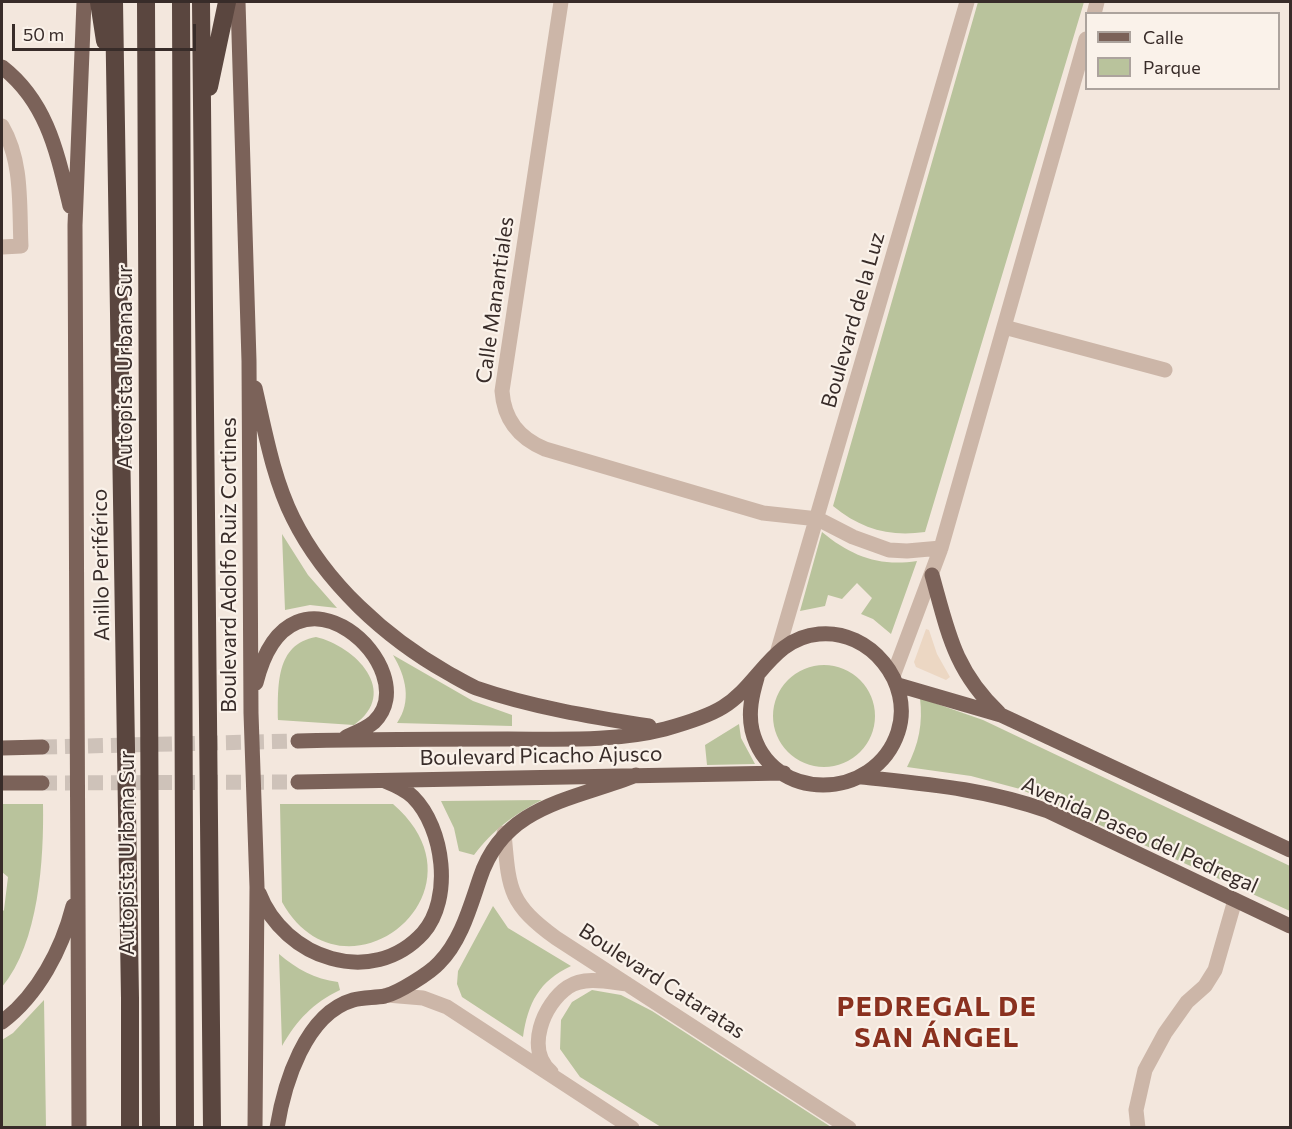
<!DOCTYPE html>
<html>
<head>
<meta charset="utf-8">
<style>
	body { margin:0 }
	#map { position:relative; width:1292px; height:1129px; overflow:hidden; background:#f3e7dd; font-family:Commissioner,sans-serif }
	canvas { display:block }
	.frame { position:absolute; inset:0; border:3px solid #382c29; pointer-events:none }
	.legend { position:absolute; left:1085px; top:12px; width:195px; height:78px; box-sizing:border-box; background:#faf2ea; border:2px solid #aca39d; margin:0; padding:8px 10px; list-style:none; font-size:18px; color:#382c29 }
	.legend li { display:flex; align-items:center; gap:12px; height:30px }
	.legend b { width:30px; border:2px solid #aca39d }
	.scale { position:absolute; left:12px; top:24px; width:184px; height:27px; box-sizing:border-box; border:3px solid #382c29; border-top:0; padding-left:8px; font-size:18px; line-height:21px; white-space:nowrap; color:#382c29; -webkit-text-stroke:4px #faf2ea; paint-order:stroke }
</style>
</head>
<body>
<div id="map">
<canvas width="1292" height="1129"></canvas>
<div class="frame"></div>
<ul class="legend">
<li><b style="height:8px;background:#7b6259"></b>Calle</li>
<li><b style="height:16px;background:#b9c39c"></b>Parque</li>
</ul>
<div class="scale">50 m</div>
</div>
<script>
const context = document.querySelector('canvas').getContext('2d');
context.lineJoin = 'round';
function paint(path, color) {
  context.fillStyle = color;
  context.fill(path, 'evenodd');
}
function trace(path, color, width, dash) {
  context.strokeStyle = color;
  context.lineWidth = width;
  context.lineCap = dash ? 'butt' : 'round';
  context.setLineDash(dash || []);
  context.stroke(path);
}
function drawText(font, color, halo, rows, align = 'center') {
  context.font = font + ' Commissioner,sans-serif';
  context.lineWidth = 4.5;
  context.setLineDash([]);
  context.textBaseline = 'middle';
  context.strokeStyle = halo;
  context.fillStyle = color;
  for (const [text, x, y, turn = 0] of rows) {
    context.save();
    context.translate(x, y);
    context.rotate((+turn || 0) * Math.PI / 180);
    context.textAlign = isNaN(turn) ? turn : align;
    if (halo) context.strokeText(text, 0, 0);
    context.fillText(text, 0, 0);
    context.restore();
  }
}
const green = new Path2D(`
	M978 2H1084L925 532C889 537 861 529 833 506Z
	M822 532C851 556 879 567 917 561L891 634 873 619 861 614 872 598 857 583 842 599 828 595 825 606 800 611Z
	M282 534 308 575 337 608 310 605 285 610Z
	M316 637C355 646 401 692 354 725L278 720C278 687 275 644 316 637Z
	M393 655 473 701 512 715V726L397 723C412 701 406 677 393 655Z
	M773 716a51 51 0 1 1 102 0a51 51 0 1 1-102 0Z
	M920 698 983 720 1290 866V911L1020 789 971 776 907 767C919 744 923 723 920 698Z
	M739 724 741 738 755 764 707 765 705 745Z
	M542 800C513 815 494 829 474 855L459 851 454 828 441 801Z
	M2 804H43C44 859 39 943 2 987V912L4 910 8 877 2 872Z
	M280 804H393C496 893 343 1012 282 902Z
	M493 906 508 928 571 966C539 981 528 1003 523 1037L462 997 457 984 458 971Z
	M279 954C297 969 314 979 338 982L340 990C313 1003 297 1020 282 1046Z
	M592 990 621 995 652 1011 831 1127H661L580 1077 560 1049 561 1020 572 1002Z
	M44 1000 46 1127H2V1040L13 1033Z`);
const plaza = new Path2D(`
	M926 629 929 630 937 654 950 677 946 680 916 667 914 662Z`);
const majorTunnel = new Path2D(`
	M42 747 298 741
	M42 783 298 782`);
const minor = new Path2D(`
	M561 2 502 391C504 420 519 438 545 449L763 513 818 519 853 537 889 550 907 551 941 548
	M1094 14 1097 2
	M2 126C23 162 19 205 21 246L2 247
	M1004 327 1165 370
	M778 650 967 2
	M893 676 941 548 1086 39
	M504 833C509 889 508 903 556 938L849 1128
	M387 995 423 998 447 1007 632 1128
	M551 1072C525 1050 543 1004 568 987 585 976 609 982 627 984
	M1138 1128 1136 1110 1145 1070 1165 1033 1187 1002 1205 986 1215 970 1235 900`);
const major = new Path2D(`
	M238 2 249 361 251 713 257 887 255 1128
	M2 67C47 102 57 152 70 206
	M255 388C265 431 273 478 293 518 325 583 386 638 448 673 457 678 467 684 476 688 531 707 592 717 649 726
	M932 575C948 632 954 670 999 713
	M256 683C291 542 428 670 374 722 366 729 355 733 346 737
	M898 685 1001 715 1290 850
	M298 741C368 739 438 739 508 739 560 739 614 742 665 729 683 724 707 717 723 707 759 685 772 638 819 634 870 629 914 683 898 732 875 802 770 804 752 730 748 712 752 695 757 678
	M2 748 42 747
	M862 777C926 784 987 789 1048 811L1290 926
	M298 782 784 773
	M2 783H42
	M259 893C284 958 372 989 423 933 453 899 444 828 413 797 405 789 395 785 385 781
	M2 1022C38 995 62 949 73 906
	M79 1128 75 225 84 2
	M277 1128C284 1084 305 1014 353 1000 363 997 374 998 385 996 398 993 430 973 439 963 461 941 470 907 480 878 504 804 574 800 636 775`);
const highway = new Path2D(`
	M99 2 105 41
	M114 2 130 998V1128
	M201 2 212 1128
	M209 87 227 2`);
const highwayBridge = new Path2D(`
	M146 2 151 1128
	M181 2 185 1128`);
const streetNames = [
	["Calle Manantiales",495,300,-82],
	["Boulevard de la Luz",853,320,-74],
	["Autopista Urbana Sur",125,367,-90],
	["Anillo Periférico",101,565,-91],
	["Boulevard Adolfo Ruiz Cortines",229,565,-90],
	["Boulevard Picacho Ajusco",541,756,-1],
	["Avenida Paseo del Pedregal",1140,835,24],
	["Autopista Urbana Sur",127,853,-90],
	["Boulevard Cataratas",662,981,33]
];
const districtNames = [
	["PEDREGAL DE",937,1007],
	["SAN ÁNGEL",937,1038]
];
paint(green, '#b9c39c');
paint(plaza, '#ecd7c3');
trace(majorTunnel, '#cec2b9', 15, [15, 8]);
trace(minor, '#ccb6a8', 15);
trace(major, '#7b6259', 15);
trace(highway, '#5a463f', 18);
trace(highwayBridge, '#5a463f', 18);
drawText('21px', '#382c29', '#faf2ea', streetNames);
context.letterSpacing = '1.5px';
drawText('bold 27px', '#8a311f', '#faf2ea', districtNames);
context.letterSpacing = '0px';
</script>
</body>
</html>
